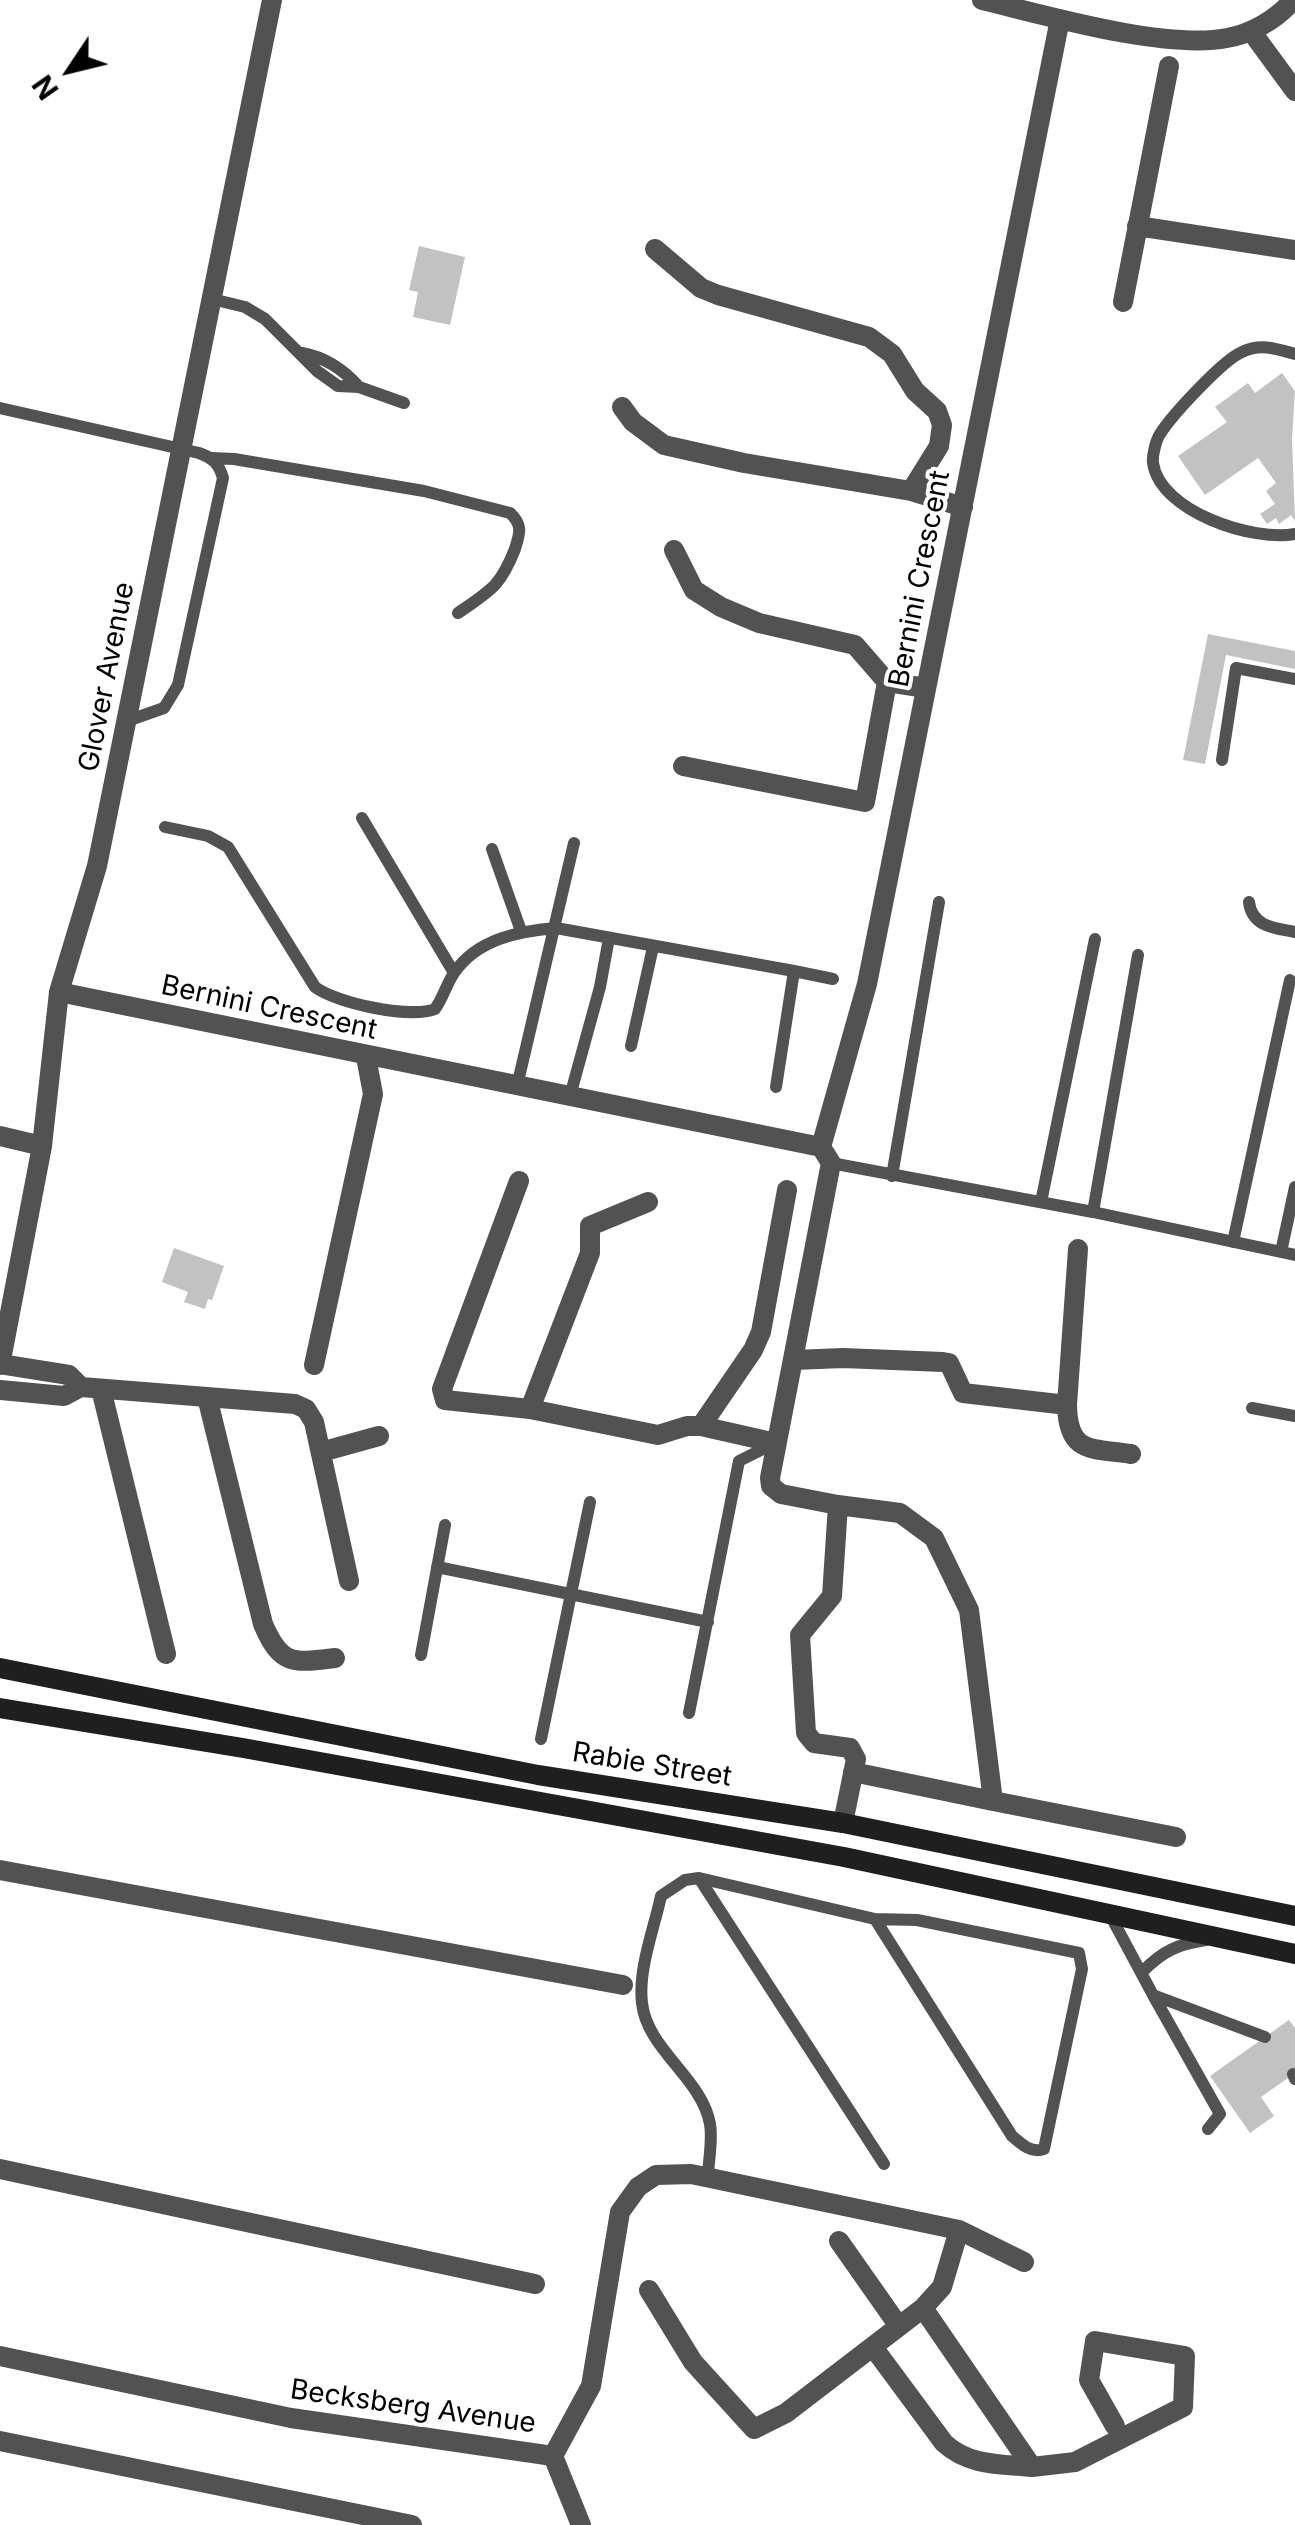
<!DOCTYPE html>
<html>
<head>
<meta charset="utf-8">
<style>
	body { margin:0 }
	#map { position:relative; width:1295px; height:2525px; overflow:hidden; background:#fff; font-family:Inter,sans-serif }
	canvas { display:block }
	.north { position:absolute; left:20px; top:20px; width:100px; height:100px; -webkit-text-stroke:8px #fff; paint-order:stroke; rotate:235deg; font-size:28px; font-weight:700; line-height:40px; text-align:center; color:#000 }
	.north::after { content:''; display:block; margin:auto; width:35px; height:45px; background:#000; clip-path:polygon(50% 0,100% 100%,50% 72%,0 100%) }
</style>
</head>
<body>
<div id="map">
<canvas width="1295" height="2525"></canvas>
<div class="north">N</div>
</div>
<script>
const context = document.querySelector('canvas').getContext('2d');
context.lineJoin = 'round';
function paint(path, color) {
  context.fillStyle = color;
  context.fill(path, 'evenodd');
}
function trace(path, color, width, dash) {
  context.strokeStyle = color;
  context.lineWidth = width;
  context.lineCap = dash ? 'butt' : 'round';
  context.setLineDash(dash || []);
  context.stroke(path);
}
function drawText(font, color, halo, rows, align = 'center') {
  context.font = font + ' Inter,sans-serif';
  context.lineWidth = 8;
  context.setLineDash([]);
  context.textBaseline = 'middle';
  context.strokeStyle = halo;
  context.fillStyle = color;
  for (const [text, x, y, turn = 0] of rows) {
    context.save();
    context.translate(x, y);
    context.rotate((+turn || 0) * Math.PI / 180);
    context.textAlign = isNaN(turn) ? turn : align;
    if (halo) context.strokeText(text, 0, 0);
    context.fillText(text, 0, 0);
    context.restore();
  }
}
const building = new Path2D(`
	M419 246 465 257 450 325 413 317 418 292 409 290Z
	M1282 373 1295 391 1292 439 1295 521 1291 515 1279 524 1276 518 1267 524 1260 514 1275 504 1266 491 1276 483 1258 458 1205 495 1178 456 1227 422 1215 407 1248 383 1255 393Z
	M1208 634 1295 651V669L1226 655 1205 764 1183 760Z
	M174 1248 224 1266 212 1300 208 1299 205 1309 184 1302 188 1292 162 1282Z
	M1289 2020 1295 2028V2073L1261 2097 1274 2116 1250 2133 1210 2076Z`);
const service = new Path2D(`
	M212 299 245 307 265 319 317 371 338 386 359 387 404 403
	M302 353C324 357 344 370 359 387
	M1295 354C1277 349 1261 343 1242 352 1223 360 1172 415 1160 434 1156 440 1152 456 1153 463 1160 512 1254 542 1295 534
	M0 408 199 453C213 458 219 464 223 478L178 685 164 708 127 721
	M212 458 234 459 424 491 510 513C523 525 520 533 515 549 500 587 491 590 458 613
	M1222 760 1236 668 1295 679
	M362 818 454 973
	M165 827 208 836 228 847 315 987C336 1003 410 1019 435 1009 443 998 446 985 454 973 477 939 519 931 556 928L794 971 776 1087
	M492 849 521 931
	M1249 902C1252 927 1275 928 1295 932
	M794 971 833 979
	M631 1046 653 947
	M517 1086 574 843
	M570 1096 600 987 609 938
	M831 1163 1093 1212 1295 1255
	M892 1176 939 902
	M1041 1202 1095 939
	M1093 1212 1138 955
	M1233 1242 1290 980
	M1281 1252 1295 1187
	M1252 1408 1295 1416
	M437 1567 708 1622
	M421 1655 445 1525
	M689 1713 739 1461 773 1444
	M541 1739 590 1502
	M699 1878 884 2164
	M1109 1913 1153 1995 1265 2037
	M1143 1971C1163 1951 1178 1944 1206 1940
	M1153 1995 1220 2114 1208 2129
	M1293 2074 1295 2079
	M708 2178C708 2162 713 2141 710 2124 702 2078 647 2050 642 2003 638 1969 654 1929 661 1896L685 1880 699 1878 875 1919 917 1920 1079 1953 1082 1969 1044 2149C1032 2154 1021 2144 1012 2136L875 1919`);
const minor = new Path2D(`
	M982 0C1045 15 1164 50 1227 38 1251 34 1277 19 1293 0
	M1251 31 1295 91
	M1137 226 1295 250
	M655 249 701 288 718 295 869 337 892 354 915 391 937 411 942 425 939 446 911 491
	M1123 302 1169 66
	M622 407 633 422 664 445 744 463 911 491 963 507
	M674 550 694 590 721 607 759 623 855 645 887 682 926 688
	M683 766 865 802 887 682
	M59 992 821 1147
	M0 1136 42 1146
	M519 1181 442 1389 445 1400 530 1409 658 1435 687 1426H701L776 1443
	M794 1360 843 1358 943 1362 949 1363 963 1393 1067 1405C1068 1454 1091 1448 1131 1454
	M0 1364 69 1375 81 1387
	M0 1365 42 1146 59 992 97 866 272 0
	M314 1365 373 1094 366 1057
	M101 1389 166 1654
	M0 1390 64 1396 81 1387 295 1404 306 1409 314 1422 349 1581
	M207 1397 263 1624C281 1666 293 1663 335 1658
	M1067 1405 1078 1249
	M530 1409 590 1253V1226L648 1202
	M701 1426 753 1350 761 1332 787 1190
	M321 1452 379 1436
	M838 1505 900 1513 934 1538 969 1610 993 1801 853 1772
	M993 1801 1176 1837
	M843 1823 856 1759 850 1748 814 1743 806 1733 800 1635 832 1596 838 1505 781 1494 771 1486 770 1478 831 1163 821 1147 867 984 1060 19
	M0 1870 623 1985
	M0 2169 535 2284
	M839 2241 898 2325
	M649 2290 693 2362 754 2429 786 2413 923 2308 942 2287 959 2230
	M923 2308 1032 2467 1075 2462 1183 2407 1185 2356 1095 2341 1089 2380 1115 2426
	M873 2347 944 2443C969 2466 1000 2464 1032 2467
	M0 2356 291 2418 553 2456 591 2386 620 2212 638 2187 656 2175 691 2174 959 2230 1024 2262
	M0 2441 412 2525
	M553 2456 581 2525`);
const secondary = new Path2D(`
	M0 1668 538 1775 843 1823 1295 1916
	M0 1708 243 1748 844 1857 1295 1954`);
const streetNames = [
	["Bernini Crescent",920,579,-79],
	["Glover Avenue",107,677,-79],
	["Bernini Crescent",269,1008,12],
	["Rabie Street",652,1765,9],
	["Becksberg Avenue",413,2407,8]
];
paint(building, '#c2c2c2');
trace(service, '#525252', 12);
trace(minor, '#525252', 20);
trace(secondary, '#1f1f1f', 20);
drawText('28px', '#000', '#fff', streetNames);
</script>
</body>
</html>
